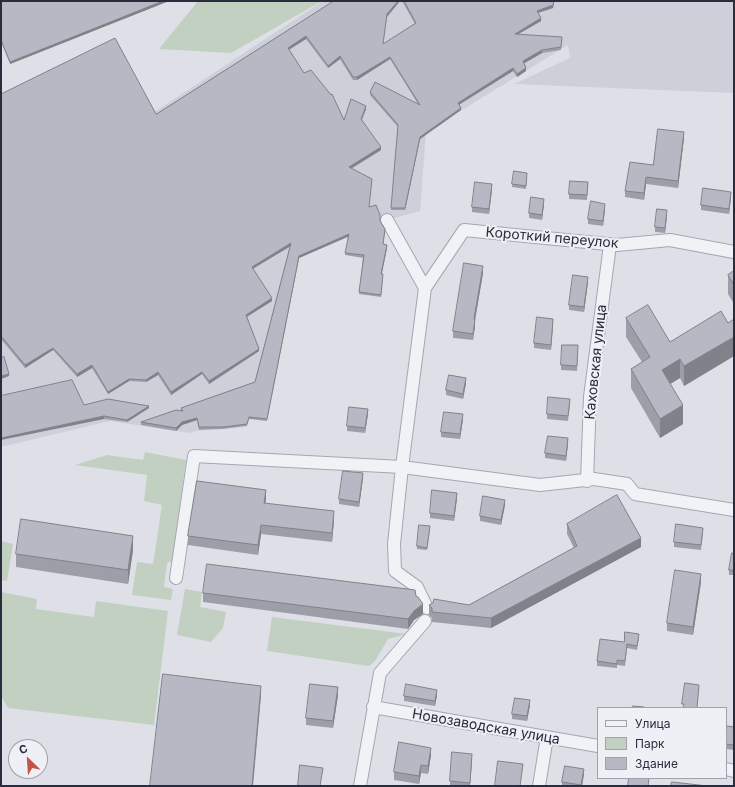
<!DOCTYPE html>
<html>
<head>
<meta charset="utf-8">
<style>
	body { margin:0 }
	#map { position:relative; width:735px; height:787px; overflow:hidden; background:#dfe0e7; font-family:Inter,sans-serif }
	canvas { display:block }
	.frame { position:absolute; inset:0; border:2px solid #292c3d; pointer-events:none }
	.legend { position:absolute; left:597px; top:707px; width:130px; height:72px; box-sizing:border-box; background:#eef0f5; border:1px solid #9fa2ab; margin:0; padding:5px 7px; list-style:none; font-size:12px; color:#292c3d }
	.legend li { display:flex; align-items:center; gap:8px; height:20px }
	.legend b { width:20px; border:1px solid #9fa2ab }
	.north { position:absolute; left:8px; top:739px; width:40px; height:40px; box-sizing:border-box; background:#eef0f5; border:1px solid #9fa2ab; border-radius:50%; rotate:335deg; font-size:11px; font-weight:700; line-height:16px; text-align:center; color:#292c3d }
	.north::after { content:''; display:block; margin:auto; width:14px; height:18px; background:#c4524c; clip-path:polygon(50% 0,100% 100%,50% 72%,0 100%) }
</style>
</head>
<body>
<div id="map">
<canvas width="735" height="787"></canvas>
<div class="frame"></div>
<ul class="legend">
<li><b style="height:5px;background:#f1f2f6"></b>Улица</li>
<li><b style="height:11px;background:#c1d0c1"></b>Парк</li>
<li><b style="height:11px;background:#b6b9c3"></b>Здание</li>
</ul>
<div class="north">С</div>
</div>
<script>
const context = document.querySelector('canvas').getContext('2d');
context.lineJoin = 'round';
function paint(path, color) {
  context.fillStyle = color;
  context.fill(path, 'evenodd');
}
function trace(path, color, width, dash) {
  context.strokeStyle = color;
  context.lineWidth = width;
  context.lineCap = dash ? 'butt' : 'round';
  context.setLineDash(dash || []);
  context.stroke(path);
}
function drawText(font, color, halo, rows, align = 'center') {
  context.font = font + ' Inter,sans-serif';
  context.lineWidth = 4;
  context.setLineDash([]);
  context.textBaseline = 'middle';
  context.strokeStyle = halo;
  context.fillStyle = color;
  for (const [text, x, y, turn = 0] of rows) {
    context.save();
    context.translate(x, y);
    context.rotate((+turn || 0) * Math.PI / 180);
    context.textAlign = isNaN(turn) ? turn : align;
    if (halo) context.strokeText(text, 0, 0);
    context.fillText(text, 0, 0);
    context.restore();
  }
}
const built = new Path2D(`
	M323 1H734V93L514 84 570 58 568 45 426 132 420 211 298 245 263 410 190 433 110 421 1 447V213Z`);
const green = new Path2D(`
	M198 1H322L231 53 159 49Z
	M145 452 186 460 172 561 167 563 164 587 173 589 171 600 132 595 137 562 153 564 162 505 144 501 147 475 75 465 107 455 143 460Z
	M1 541 13 544 7 581 1 580Z
	M185 589 202 592 200 607 226 612 223 628 211 642 177 635Z
	M1 592 37 599 36 609 94 617 96 601 168 611 154 725 8 708 1 696Z
	M272 617 407 634 388 639 375 661 369 666 267 651Z`);
const minor = new Path2D(`
	M387 220 425 288 402 467 540 485 594 479 627 484 635 494 734 510
	M425 288 464 230 617 245 670 240 734 252
	M587 481 590 397 610 245
	M176 578 194 456 402 467 394 544 395 571 417 587 427 608
	M373 707 598 746
	M726 769 734 771
	M360 786 380 673 425 621
	M539 786 547 737`);
const wall = new Path2D(`
	M1 1H169L10 64 1 42Z
	M334 1 387 17 383 44 415 24 402 1H554L553 8 538 13 541 21 518 34 562 39 561 50 542 53 524 63 526 71 517 77 513 71 459 105 461 110 420 139 405 210H391L398 127 370 95V92L418 104 390 59 357 80H353L340 59 328 68 306 39 289 50 304 73 344 120 366 109 362 120 381 150 351 168 369 207 380 221 385 232 383 245 387 248 382 274 383 277 381 297 359 294 363 258 345 255 348 237 299 258 267 421 249 419 247 426 223 429 199 430 197 420 182 425 176 431 141 425V422L181 411V408L255 382 290 246 253 269 272 301 247 317 259 351 209 384 202 374 171 395 158 375 146 382 129 381 108 394 92 368 77 377 53 350 25 368 1 339V94L156 114Z
	M684 138 678 188 646 184 644 200 625 197V191Z
	M527 175 526 189 512 187V184Z
	M588 182 587 200 569 199V194Z
	M492 189 489 214 472 212V207Z
	M731 197 729 214 701 210V205Z
	M544 204 542 220 529 218V213Z
	M605 209 603 226 588 224V219Z
	M667 215 665 233 655 232V227Z
	M734 271V304L728 294V275Z
	M483 273 475 320V326L473 340 453 338V331Z
	M588 282 584 312 569 310V305Z
	M626 318 670 342 728 323 734 319V356L684 386 680 378 670 384 683 424 660 438 631 388V369L642 362 626 337Z
	M553 324 551 350 534 348V343Z
	M578 350 577 371 561 370V365Z
	M466 383 463 399 446 395V390Z
	M570 404 568 421 547 419V414Z
	M84 405 149 408 127 422 104 419Z
	M368 414 365 433 347 431V426Z
	M463 419 460 439 441 437V432Z
	M568 443 566 461 545 458V453Z
	M363 478 359 507 339 504V499Z
	M457 498 454 521 430 518V513Z
	M266 499 265 503 334 520 332 542 261 534 258 555 188 545V536Z
	M505 505 501 525 480 521V516Z
	M567 524 641 547 491 628 432 622V618L429 615V605H469L574 548 567 534Z
	M430 529 427 550 417 549V546Z
	M703 533 701 550 674 547V542Z
	M133 550 128 584 16 567V554Z
	M734 553V575H729V570Z
	M701 582 693 635 667 631V623Z
	M203 593 416 596 423 614 414 620 408 629 203 602Z
	M639 638 637 650 627 648 625 666 617 665V668L597 666V661L624 642Z
	M338 695 333 728 306 725V718Z
	M437 695 435 706 404 701V696Z
	M530 705 527 721 512 719V714Z
	M734 727V750L726 749V733Z
	M431 755 428 774 421 773 419 784 394 780V772Z
	M472 759 470 786H450V781Z
	M584 774 582 786H562V782Z`);
const shadedWall = new Path2D(`
	M163 1H169L10 64V62Z
	M398 1H400L387 17V14Z
	M554 1 553 8 537 13V11Z
	M541 18V21L515 36V34Z
	M306 36V39L288 50V48Z
	M542 50V53L523 64V61Z
	M340 56V59L328 68V66Z
	M390 57V59L357 80V77Z
	M513 68V71L458 105V103Z
	M526 68V71L517 77V74Z
	M366 106V109L361 121V119Z
	M461 108V110L420 139 405 210V208L420 137Z
	M684 132V138L678 188V181Z
	M381 147V150L349 170V167Z
	M646 177V184L644 200V193Z
	M492 184V189L489 214V209Z
	M731 192V197L729 214V209Z
	M544 199V204L542 220V215Z
	M605 204V209L603 226V221Z
	M667 210V215L665 233V228Z
	M349 234V236L299 258 267 421 299 256Z
	M291 243V246L252 269V267Z
	M387 245V248L381 276V274Z
	M483 266V273L475 320V326L473 340 474 319Z
	M588 277V282L584 312V307Z
	M272 298V301L246 317V315Z
	M553 319V324L551 350V345Z
	M734 337V356L684 386V366Z
	M53 348V350L25 368V365Z
	M259 349V351L209 384V381Z
	M680 359V378L662 389V370Z
	M92 365V368L77 377V374Z
	M158 372V375L146 382V380Z
	M202 372V374L171 395V392Z
	M9 374V376L1 379V376Z
	M466 378V383L463 399V394Z
	M129 379V381L108 394V392Z
	M683 405V424L660 438V419Z
	M149 406V408L127 422V420Z
	M368 409V414L365 433V428Z
	M463 414V419L460 439V434Z
	M104 416V419L1 440V438Z
	M197 418V420L182 425 176 431V428L182 422Z
	M568 438V443L566 461V456Z
	M363 473V478L359 507V502Z
	M266 490V499L264 512V503Z
	M457 493V498L454 521V516Z
	M505 500V505L501 525V520Z
	M334 511V520L332 542V533Z
	M261 525V534L258 555V545Z
	M133 536V550L128 584V570Z
	M641 538V547L491 628V618Z
	M701 574V582L693 635V627Z
	M423 604V614L414 620 408 629V619L414 611Z
	M261 686V696L253 786H252Z
	M338 687V695L333 728V721Z
	M437 690V695L435 706V701Z
	M530 700V705L527 721V716Z
	M431 748V755L428 774V766Z
	M472 754V759L470 786V783Z
	M421 765V773L419 784V776Z
	M584 769V774L582 786H581Z`);
const building = new Path2D(`
	M1 1H163L10 62 1 40Z
	M334 1H398L387 14 383 44 416 23 404 1H554L553 5 537 11 541 18 515 34 562 37 561 47 542 50 523 61 526 68 517 74 513 68 458 103 461 108 420 137 405 208H391L398 125 370 92 375 82 420 105 390 57 357 77H353L340 56 328 66 306 36 288 48 304 73 311 70 331 95 332 94 344 120 351 99 366 106 361 119 381 147 349 167 372 179 369 207 376 205 380 215V221L385 229 383 244 387 245 381 274H383L381 295 359 292 364 255 345 253 349 234 299 256 267 419 249 417 247 424 223 427H199L197 418 182 422 176 428 141 422 176 410 183 411 181 408 255 382 291 243 252 267 272 298 246 315 259 349 209 381 202 372 171 392 158 372 146 380 129 379 108 392 92 365 77 374 53 348 25 365 1 336V94L115 38 156 114Z
	M658 129 684 132 678 181 646 177 644 193 625 191 630 162 653 165Z
	M514 171 527 173 526 186 512 184Z
	M570 181 588 182 587 195 569 194Z
	M475 182 492 184 489 209 472 207Z
	M703 188 731 192 729 209 701 205Z
	M531 197 544 199 542 215 529 213Z
	M591 201 605 204 603 221 588 219Z
	M657 209 667 210 665 228 655 227Z
	M464 263 483 266 474 319H475L473 334 453 331Z
	M734 271V285L728 275Z
	M573 275 588 277 584 307 569 305Z
	M648 305 670 342 721 311 728 323 734 319V337L684 366 680 359 662 370 683 405 660 419 631 369 650 357 626 318Z
	M537 317 553 319 551 345 534 343Z
	M562 345H578L577 366 561 365Z
	M4 357 9 374 1 376V358Z
	M449 375 466 378 463 394 446 390Z
	M72 380 84 405 108 399 149 406 127 420 104 416 1 438V396Z
	M548 397 570 399 568 416 547 414Z
	M349 407 368 409 365 428 347 426Z
	M444 412 463 414 460 434 441 432Z
	M548 436 568 438 566 456 545 453Z
	M343 471 363 473 359 502 339 499Z
	M197 481 266 490 264 503 334 511 332 533 261 525 258 545 188 536Z
	M432 490 457 493 454 516 430 513Z
	M617 495 641 538 491 618 432 612V608L429 605 433 603 434 599 469 605 577 546 567 524Z
	M483 496 505 500 501 520 480 516Z
	M21 519 133 536 128 570 16 554Z
	M676 524 703 528 701 545 674 542Z
	M419 525 430 526 427 548 417 546Z
	M732 553H734V570H729Z
	M207 564 415 590 416 596 418 597 423 604 414 611 408 619 203 593Z
	M675 570 701 574 693 627 667 623Z
	M625 632 639 634 637 646 627 644 625 661 617 660V664L597 661 600 639 624 642Z
	M163 674 261 686 252 786H150Z
	M685 683 699 685 697 708H683L684 704H682Z
	M310 684 338 687 333 721 306 718Z
	M406 684 437 690 435 701 404 696Z
	M515 698 530 700 527 716 512 714Z
	M633 706 644 707V708H632Z
	M727 726 734 727V745L726 744V733Z
	M399 742 431 748 428 766 421 765 419 776 394 772Z
	M452 752 472 754 470 783 450 781Z
	M498 761 523 764 520 786H495Z
	M300 765 323 768 320 786H298Z
	M565 766 584 769 581 785 562 782Z
	M629 778H649L648 786H628Z
	M672 782 708 786H671Z`);
const streetNames = [
	["Короткий переулок",552,238,5],
	["Каховская улица",596,362,-84],
	["Новозаводская улица",486,727,10]
];
paint(built, '#cdcfd9');
paint(green, '#c1d0c1');
trace(minor, '#a5a6b1', 14);
trace(minor, '#f1f2f6', 12);
paint(wall, '#9d9fa8');
paint(shadedWall, '#7f8288');
paint(building, '#b6b9c3');
trace(building, '#7f8288', 1);
drawText('14px', '#292c3d', '#eef0f5', streetNames);
</script>
</body>
</html>
